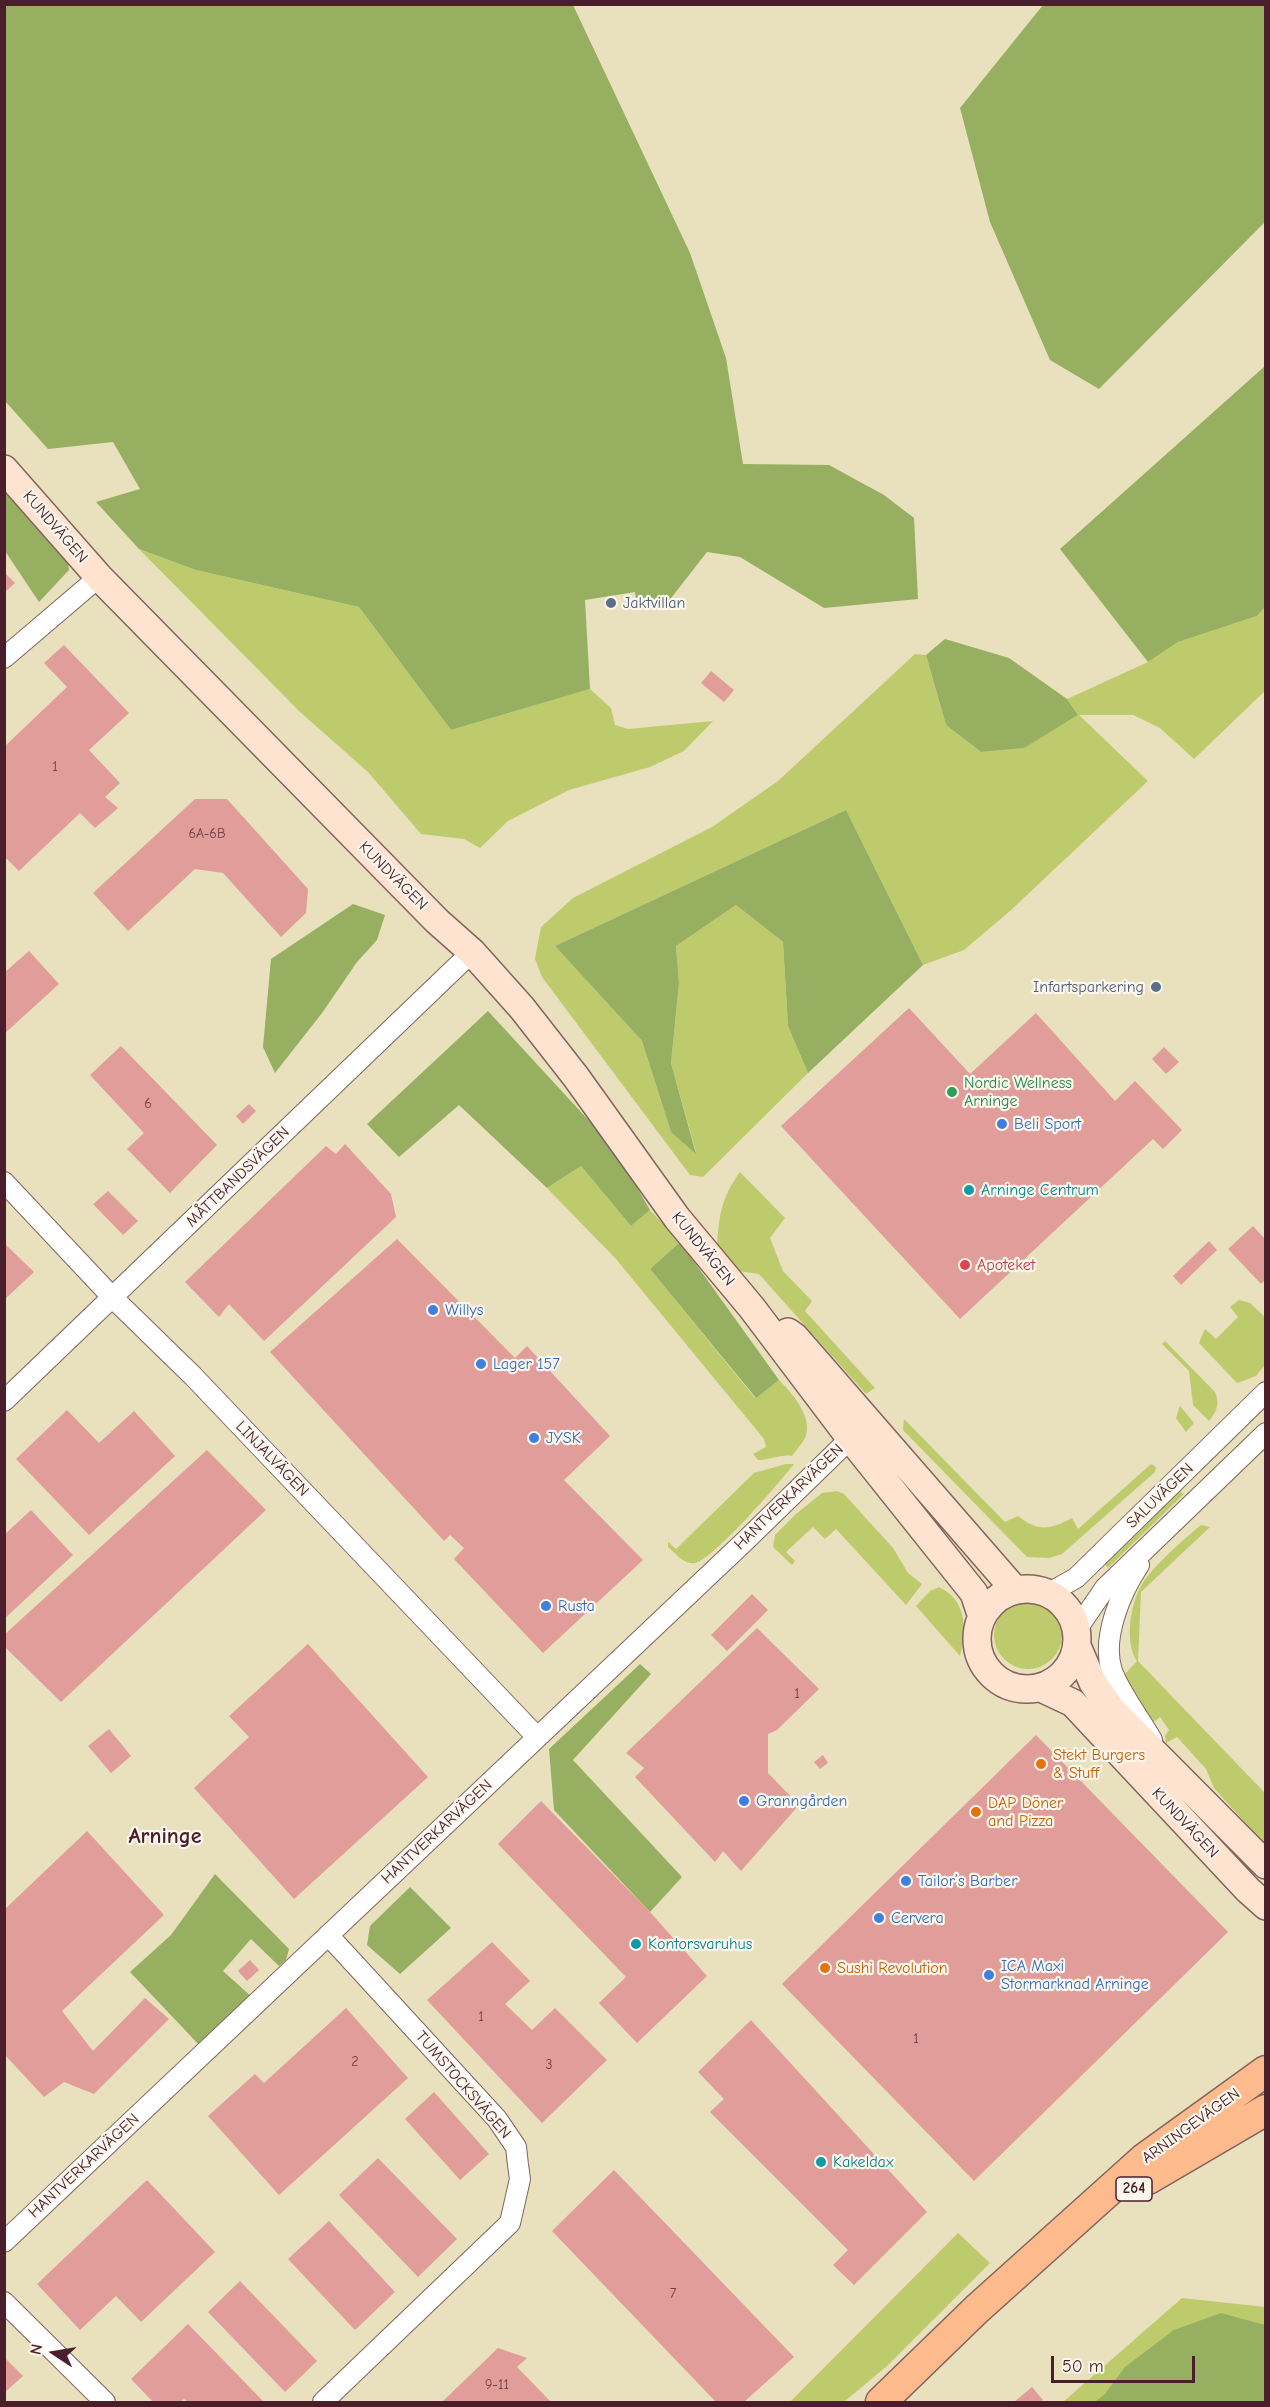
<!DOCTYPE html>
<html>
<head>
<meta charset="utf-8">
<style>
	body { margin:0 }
	#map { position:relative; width:1270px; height:2407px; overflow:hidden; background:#e9e0bd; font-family:"Comic Neue",sans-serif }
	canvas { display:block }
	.frame { position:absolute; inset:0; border:6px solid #4a1f2b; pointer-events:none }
	.north { position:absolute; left:24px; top:2323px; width:60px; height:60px; -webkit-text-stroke:4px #fbf7ec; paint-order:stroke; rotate:282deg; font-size:16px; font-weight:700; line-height:24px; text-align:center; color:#4a1f2b }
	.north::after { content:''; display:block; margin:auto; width:21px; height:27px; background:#4a1f2b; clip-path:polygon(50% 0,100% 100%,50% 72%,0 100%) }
	.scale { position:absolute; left:1051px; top:2356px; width:144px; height:27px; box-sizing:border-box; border:3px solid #4a1f2b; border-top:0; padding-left:8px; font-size:18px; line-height:21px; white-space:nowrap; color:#4a1f2b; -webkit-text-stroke:4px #fbf7ec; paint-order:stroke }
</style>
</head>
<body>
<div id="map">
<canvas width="1270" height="2407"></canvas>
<div class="frame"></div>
<div class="north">N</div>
<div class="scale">50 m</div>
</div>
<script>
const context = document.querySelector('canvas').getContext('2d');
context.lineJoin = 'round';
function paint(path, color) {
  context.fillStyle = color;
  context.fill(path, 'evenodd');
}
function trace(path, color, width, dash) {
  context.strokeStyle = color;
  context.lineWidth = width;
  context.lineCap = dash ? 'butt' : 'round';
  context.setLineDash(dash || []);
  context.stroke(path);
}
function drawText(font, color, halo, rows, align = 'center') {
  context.font = font + ' "Comic Neue",sans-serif';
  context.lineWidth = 4.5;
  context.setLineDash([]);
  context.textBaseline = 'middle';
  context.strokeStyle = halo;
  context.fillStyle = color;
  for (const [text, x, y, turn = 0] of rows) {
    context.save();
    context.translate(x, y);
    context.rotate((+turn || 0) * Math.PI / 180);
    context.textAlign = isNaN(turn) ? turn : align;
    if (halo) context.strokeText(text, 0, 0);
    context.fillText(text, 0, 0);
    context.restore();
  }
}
const green = new Path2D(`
	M139 549 196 570 359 607 451 730 590 689 611 708 615 725 628 729 713 721 684 751 650 767 569 790 508 821 480 848 464 839 421 834 368 772 300 712Z
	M1265 607V691L1194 759 1160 728 1133 715H1079L1148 781 1010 911 964 950 923 965 846 810 555 946 642 1041 671 1132 696 1152 671 1063 679 983 676 946 736 905 783 942 788 1026 808 1073 703 1177 690 1175 542 977 535 959 541 927 573 898 712 827 778 781 915 654 926 655 946 725 981 752 1023 748 1078 715 1067 699 1148 662 1178 642 1257 616Z
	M581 1166 631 1226 650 1210 680 1242 650 1269 755 1398 779 1380C792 1393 812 1416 806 1435 804 1442 796 1450 792 1456 781 1454 770 1460 758 1460L753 1454 766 1447 764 1439 616 1259 547 1188Z
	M740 1172 785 1218 770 1238 783 1271 812 1301 805 1311 875 1388 866 1394 759 1274 738 1271 717 1247C719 1216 721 1198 740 1172Z
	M1239 1300 1250 1303 1265 1317V1365L1256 1376 1237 1383 1199 1343 1205 1329 1216 1339 1238 1317 1230 1307Z
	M1165 1341 1215 1392C1220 1404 1217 1411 1209 1421L1193 1405 1189 1371 1162 1344Z
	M1180 1406 1194 1423 1186 1432 1176 1418Z
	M904 1419 1005 1522 1018 1516C1039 1532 1049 1530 1072 1518L1078 1529 1151 1464 1156 1467 1155 1472 1062 1554 1049 1558 1027 1557 903 1430Z
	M786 1464H794C780 1482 713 1560 695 1563 684 1565 675 1553 668 1547V1542L676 1549 754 1473Z
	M1178 1490 1184 1494 1108 1568 1104 1563Z
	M837 1491 844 1494 893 1548 908 1573 922 1584 906 1605 836 1529 825 1539 813 1527 786 1552 795 1561 792 1565 773 1547 775 1535 796 1514 822 1493Z
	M1201 1525 1210 1527 1141 1592 1138 1661 1265 1793V1845L1214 1788 1206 1769 1177 1737 1166 1743 1165 1736 1169 1730 1160 1717 1154 1722 1131 1695 1124 1675 1137 1661C1123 1641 1131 1596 1147 1577 1162 1558 1183 1540 1201 1525Z
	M939 1587C967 1600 967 1630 960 1656L916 1606 930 1591Z
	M994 1635a34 34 0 1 1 68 0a34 34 0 1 1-68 0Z
	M958 2233 990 2263 887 2366 844 2402H790Z
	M1182 2298 1265 2307V2402H1063Z`);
const forest = new Path2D(`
	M5 4 573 5 690 253 726 358 743 464 829 465 884 495 914 518 918 599 824 608 740 557 707 552 668 602 637 607 635 592 585 600 590 689 451 730 359 607 196 570 139 549 96 502 140 489 113 442 48 449 5 401Z
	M1043 5H1265V222L1099 389 1050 360 990 222 960 108Z
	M1265 366V607L1257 616 1178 642 1148 662 1060 549Z
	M4 484 67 554 69 570 39 602 5 551Z
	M945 639 1009 658 1067 699 1078 715 1024 748 981 752 946 725 926 655Z
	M846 810 923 965 808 1073 788 1026 783 942 736 905 676 946 679 983 671 1063 696 1154 671 1132 642 1041 555 946Z
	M353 904 385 915 377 940 357 962 322 1013 275 1073 263 1047 271 959Z
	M488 1011 615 1149 650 1210 631 1226 581 1166 547 1188 459 1105 399 1157 367 1124Z
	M680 1242 779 1380 756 1398 650 1269Z
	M640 1664 651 1674 573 1760 682 1877 650 1912 554 1810 549 1749Z
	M215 1874 289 1949 286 1960 279 1966 251 1939 223 1971 253 1998 202 2048 130 1972 171 1935Z
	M410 1887 451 1928 400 1974 367 1945 370 1926Z
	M1221 2313 1265 2325V2402H1095L1105 2394 1125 2367 1174 2330Z`);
const building = new Path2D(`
	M4 572 15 583 4 593Z
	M64 645 129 713 89 750 120 783 105 797 118 808 95 828 80 813 19 871 4 856V747L67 687 44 663Z
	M711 671 734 690 724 702 701 683Z
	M195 799H227L308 889 306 913 281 937 223 873 195 869 128 931 93 893Z
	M29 951 59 984 4 1034V973Z
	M909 1008 970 1074 1036 1013 1115 1101 1135 1081 1182 1130 1163 1149 1153 1139 960 1319 781 1126Z
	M121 1046 217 1145 170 1193 127 1149 144 1133 90 1075Z
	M1164 1047 1179 1062 1166 1074 1152 1059Z
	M249 1104 256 1111 243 1124 236 1116Z
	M345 1144 391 1194 396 1217 264 1341 229 1304 219 1317 185 1282 326 1146 336 1154Z
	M108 1191 138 1221 123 1235 93 1204Z
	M1253 1226 1266 1240V1279L1261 1284 1228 1249Z
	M397 1239 515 1358 527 1346 610 1436 564 1480 643 1560 543 1653 454 1559 464 1548 450 1535 444 1541 270 1352Z
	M1209 1241 1217 1250 1181 1285 1173 1276Z
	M4 1243 34 1272 4 1300Z
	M67 1410 99 1443 134 1411 175 1456 89 1535 16 1459Z
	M207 1450 266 1510 61 1702 4 1646V1635Z
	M31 1510 73 1555 4 1619V1535Z
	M752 1594 768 1610 727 1651 711 1635Z
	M757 1628 819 1689 777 1730 768 1734V1773L799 1805 741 1871 723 1851 715 1862 635 1777 644 1768 626 1753Z
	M308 1644 428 1777 294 1899 194 1788 249 1737 229 1716Z
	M109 1729 131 1756 111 1773 88 1746Z
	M1036 1735 1228 1932 974 2181 782 1984Z
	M823 1755 828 1763 820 1769 814 1762Z
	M541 1801 650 1912 707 1976 637 2043 599 2003 626 1977 498 1844Z
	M87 1831 164 1915 62 2011 93 2051 145 1998 169 2019 94 2094 64 2082 44 2097 4 2054V1910Z
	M492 1942 530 1981 505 2004 532 2030 555 2008 607 2060 542 2123 427 2000Z
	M250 1960 259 1970 247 1981 238 1971Z
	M346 2008 408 2078 279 2195 208 2116 255 2074 264 2083Z
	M751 2020 927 2212 854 2285 833 2265 848 2250 710 2112 724 2099 698 2072Z
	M434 2092 489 2154 460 2180 405 2119Z
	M378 2158 457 2239 418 2277 339 2195Z
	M614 2170 794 2357 744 2402H716L552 2231Z
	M147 2180 215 2252 141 2322 116 2296 80 2330 37 2284Z
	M329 2221 395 2292 355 2330 288 2259Z
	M240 2281 317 2361 285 2392 208 2312Z
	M188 2324 264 2402H188L184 2399 180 2402H153L131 2379Z
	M498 2348 527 2358 517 2367 551 2402H442Z
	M4 2357 23 2376 4 2393Z
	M1032 2387 1043 2400 1040 2402H1014Z`);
const street = new Path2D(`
	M4 658 99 577
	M4 1182 113 1298 193 1376 537 1737
	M4 1401 472 952
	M1139 1565C1121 1592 1101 1638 1112 1671 1120 1693 1140 1719 1152 1740
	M1049 1593 1076 1578 1266 1392
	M1077 1629 1105 1588 1266 1433
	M4 2242 744 1542 860 1429
	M4 2302 105 2402
	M323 2402 510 2223 520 2179 518 2165 516 2147 497 2119 328 1935`);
const secondary = new Path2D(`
	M4 469 99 577 437 921 472 952 522 1008 576 1077 677 1218 752 1308 851 1439 974 1593 982 1617
	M788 1332 795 1337 1015 1590
	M977 1639a50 50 0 1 1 100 0a50 50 0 1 1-100 0Z
	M1077 1646 1093 1683 1112 1710 1266 1865
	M1041 1688 1073 1703 1248 1890 1266 1906`);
const primary = new Path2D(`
	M1148 2179 1266 2110
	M881 2402 977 2309 1144 2159 1266 2071`);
const markers = [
	[611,603,6,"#5c6f8a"],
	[1156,987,6,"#5c6f8a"],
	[952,1092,6,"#2e9e5b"],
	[1002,1124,6,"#3f7fe0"],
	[969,1190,6,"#0f9aa8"],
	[965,1265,6,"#e0444e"],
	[433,1310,6,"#3f7fe0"],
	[481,1364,6,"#3f7fe0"],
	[534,1438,6,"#3f7fe0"],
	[546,1606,6,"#3f7fe0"],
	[1041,1764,6,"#e8710a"],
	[744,1801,6,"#3f7fe0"],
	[976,1812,6,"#e8710a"],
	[906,1881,6,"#3f7fe0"],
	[879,1918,6,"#3f7fe0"],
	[636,1944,6,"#0f9aa8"],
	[825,1968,6,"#e8710a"],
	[989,1975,6,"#3f7fe0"],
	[821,2162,6,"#0f9aa8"]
];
const numberNames = [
	["1",55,767],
	["6A-6B",207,834],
	["6",148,1104],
	["1",797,1694],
	["1",481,2017],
	["1",916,2039],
	["2",355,2062],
	["3",549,2065],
	["7",673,2294],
	["9-11",497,2385]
];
const shields = [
	[1134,2189,36]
];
const shieldNames = [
	["264",1134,2189]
];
const streetNames = [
	["KUNDVÄGEN",55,527,49],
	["KUNDVÄGEN",393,876,45],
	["MÅTTBANDSVÄGEN",238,1177,-44],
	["KUNDVÄGEN",703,1249,51],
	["LINJALVÄGEN",272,1459,46],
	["SALUVÄGEN",1160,1496,-44],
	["HANTVERKARVÄGEN",789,1497,-44],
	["KUNDVÄGEN",1185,1823,47],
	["HANTVERKARVÄGEN",437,1832,-43],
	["TUMSTOCKSVÄGEN",463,2085,49],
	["ARNINGEVÄGEN",1191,2126,-36],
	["HANTVERKARVÄGEN",84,2166,-43]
];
const serviceNames = [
	["Jaktvillan",623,603],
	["Infartsparkering",1144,987,"right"]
];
const leisureNames = [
	["Nordic Wellness",964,1083],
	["Arninge",964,1101]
];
const shopNames = [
	["Beli Sport",1014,1124],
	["Willys",445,1310],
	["Lager 157",493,1364],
	["JYSK",546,1438],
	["Rusta",558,1606],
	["Granngården",756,1801],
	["Tailor’s Barber",918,1881],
	["Cervera",891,1918],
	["ICA Maxi",1001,1966],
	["Stormarknad Arninge",1001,1984]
];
const cultureNames = [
	["Arninge Centrum",981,1190],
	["Kontorsvaruhus",648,1944],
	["Kakeldax",833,2162]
];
const healthNames = [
	["Apoteket",977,1265]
];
const foodNames = [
	["Stekt Burgers",1053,1755],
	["& Stuff",1053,1773],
	["DAP Döner",988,1803],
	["and Pizza",988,1821],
	["Sushi Revolution",837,1968]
];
const districtNames = [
	["Arninge",165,1837]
];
paint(green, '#becb6d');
paint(forest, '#96af60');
paint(building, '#e09d9a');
trace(street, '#82635e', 22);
trace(secondary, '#82635e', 30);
trace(primary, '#82635e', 33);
trace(street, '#fff', 20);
trace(secondary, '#fee3d1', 27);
trace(primary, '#fcba8d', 30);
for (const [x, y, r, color] of markers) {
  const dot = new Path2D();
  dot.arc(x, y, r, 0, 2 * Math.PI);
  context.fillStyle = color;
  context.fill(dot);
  trace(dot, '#fbf7ec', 2);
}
drawText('14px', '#703e47', null, numberNames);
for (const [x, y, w] of shields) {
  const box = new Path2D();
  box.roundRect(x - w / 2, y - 12, w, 24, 4.5);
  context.fillStyle = '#fbf7ec';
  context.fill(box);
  trace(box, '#4a1f2b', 1.5);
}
drawText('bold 15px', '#4a1f2b', null, shieldNames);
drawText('16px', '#4a1f2b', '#fbf7ec', streetNames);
drawText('16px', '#4e5e75', '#fbf7ec', serviceNames, 'left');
drawText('16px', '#27864d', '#fbf7ec', leisureNames, 'left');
drawText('16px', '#366cbe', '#fbf7ec', shopNames, 'left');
drawText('16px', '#0d838f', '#fbf7ec', cultureNames, 'left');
drawText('16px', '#be3a42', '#fbf7ec', healthNames, 'left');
drawText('16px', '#c56008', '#fbf7ec', foodNames, 'left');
drawText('bold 22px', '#4a1f2b', '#fbf7ec', districtNames);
</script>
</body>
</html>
